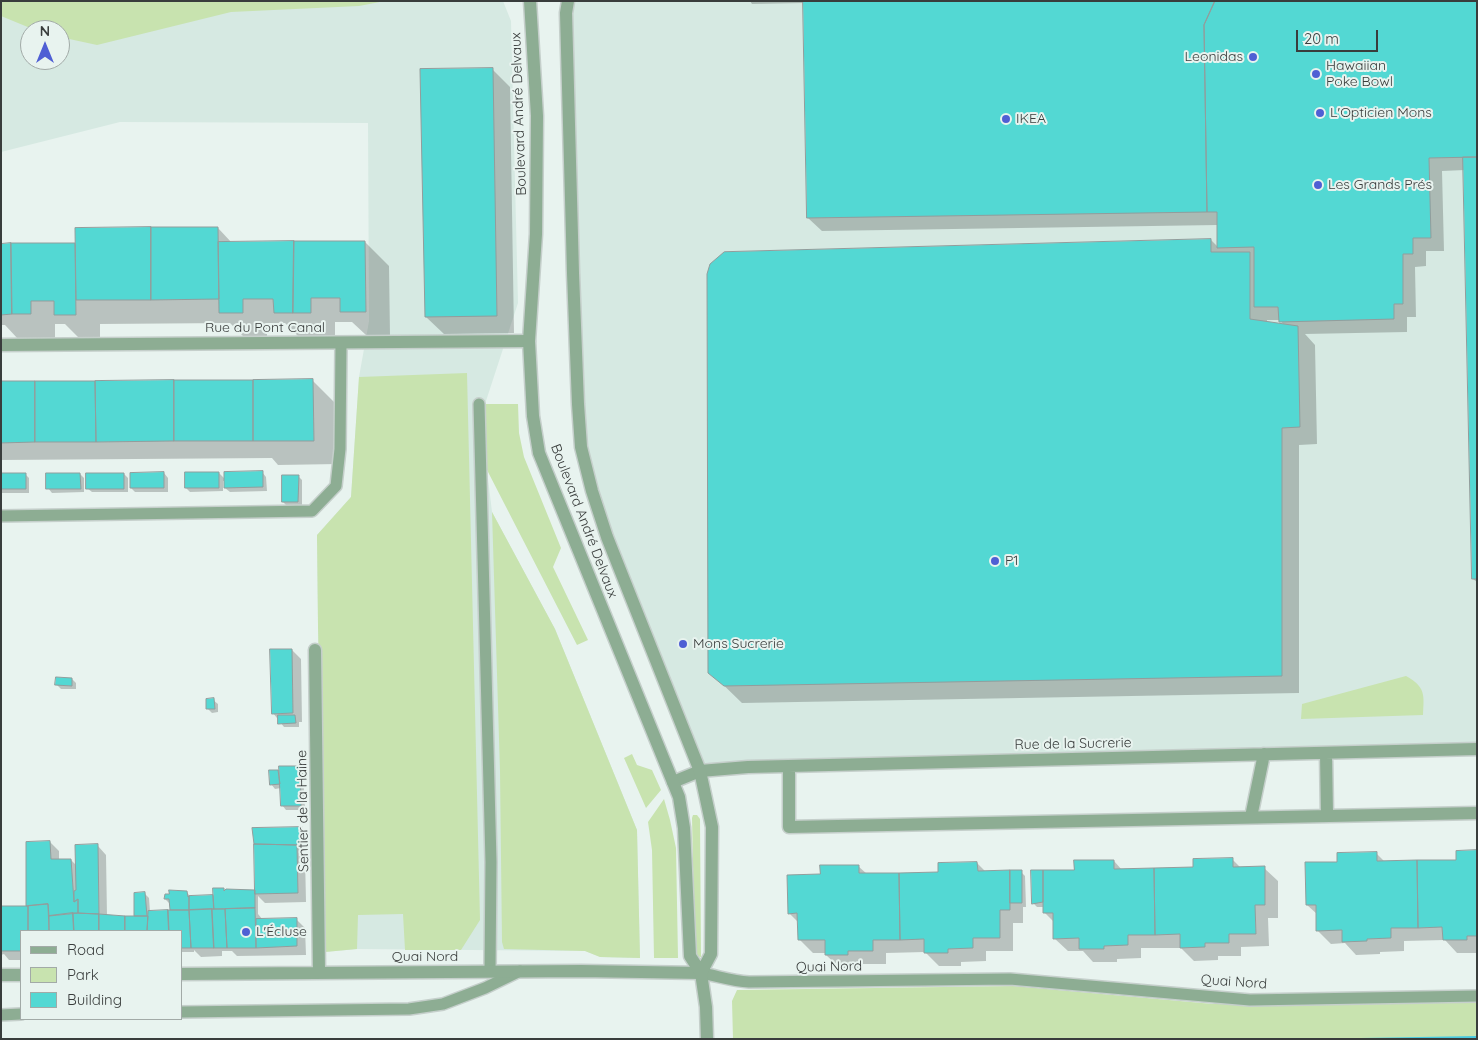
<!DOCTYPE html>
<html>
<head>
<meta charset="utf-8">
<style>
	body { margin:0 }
	#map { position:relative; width:1478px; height:1040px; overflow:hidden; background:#e8f3ef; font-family:Quicksand,sans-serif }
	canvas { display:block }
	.frame { position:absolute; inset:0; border:2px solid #393d3c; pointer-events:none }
	.legend { position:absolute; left:20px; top:930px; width:162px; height:90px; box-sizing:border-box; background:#e8f3ef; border:1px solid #a2aaa7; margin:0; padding:6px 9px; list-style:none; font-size:15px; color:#393d3c }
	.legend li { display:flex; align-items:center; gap:10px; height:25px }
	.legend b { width:25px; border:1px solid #a2aaa7 }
	.north { position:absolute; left:20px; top:20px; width:50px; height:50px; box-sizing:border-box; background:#e8f3ef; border:1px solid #a2aaa7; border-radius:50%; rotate:0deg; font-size:14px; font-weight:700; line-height:20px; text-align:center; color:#393d3c }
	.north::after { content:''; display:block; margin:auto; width:18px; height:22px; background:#4f5fd4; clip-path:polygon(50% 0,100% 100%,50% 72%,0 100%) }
	.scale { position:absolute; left:1296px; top:30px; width:82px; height:22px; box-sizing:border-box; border:2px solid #393d3c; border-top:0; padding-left:6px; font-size:15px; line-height:18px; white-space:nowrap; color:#393d3c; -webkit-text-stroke:4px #e8f3ef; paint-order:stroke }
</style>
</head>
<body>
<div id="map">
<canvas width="1478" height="1040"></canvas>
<div class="frame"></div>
<ul class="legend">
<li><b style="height:6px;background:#8dad93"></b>Road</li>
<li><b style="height:14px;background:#c8e3af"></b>Park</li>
<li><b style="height:14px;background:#53d8d3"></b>Building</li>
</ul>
<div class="north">N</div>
<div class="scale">20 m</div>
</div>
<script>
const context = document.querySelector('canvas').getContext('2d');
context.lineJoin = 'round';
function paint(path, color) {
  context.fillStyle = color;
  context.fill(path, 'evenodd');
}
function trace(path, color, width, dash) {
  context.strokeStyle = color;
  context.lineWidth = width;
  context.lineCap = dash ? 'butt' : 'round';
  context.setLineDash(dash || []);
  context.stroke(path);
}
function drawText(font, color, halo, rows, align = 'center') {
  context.font = font + ' Quicksand,sans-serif';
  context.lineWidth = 4;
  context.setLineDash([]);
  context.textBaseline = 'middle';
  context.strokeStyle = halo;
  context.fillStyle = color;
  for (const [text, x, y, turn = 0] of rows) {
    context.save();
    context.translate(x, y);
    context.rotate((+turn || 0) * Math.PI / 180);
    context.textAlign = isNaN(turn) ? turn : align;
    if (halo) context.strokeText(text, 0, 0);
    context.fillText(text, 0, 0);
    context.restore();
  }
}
const built = new Path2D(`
	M1 1H503L511 21 518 303 485 404 487 470 492 512 555 629 637 830 640 958 600 957 585 951 357 949 325 952 318 626 317 535 351 497 359 377 369 321 368 123 120 122 1 152ZM30 30H60V60H30Z
	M568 1H1477V749L700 771 607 537 581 447Z`);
const green = new Path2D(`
	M1 1H385L359 6 231 12 97 45 60 37V30H35L1 16Z
	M467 373 480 920 461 950H405L403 914 358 915 357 949 325 952 318 626 317 535 351 497 359 377Z
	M485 404H518L519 433 524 457 561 548 553 567 588 640 577 645 487 470Z
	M492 512 555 629 637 830 640 958 600 957 585 951 504 949 502 942 500 771Z
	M1406 676C1426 687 1424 695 1423 715L1301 719 1302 704Z
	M632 754 637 765 652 770 661 790 646 808 624 758Z
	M664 799 670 820 676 848 678 958H654L652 850 648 822Z
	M693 815H697L700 819 701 957 695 956 692 818Z
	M1013 986 1213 1004 1477 1001V1039H733L732 1001 737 990Z`);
const water = new Path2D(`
	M1477 1036V1039H1303Z`);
const shadow = new Path2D(`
	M750 1H1477V582L1473 579 1465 170 1442 171 1444 251H1426V266L1415 267 1416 317H1407V332L1305 334 1315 345 1317 444 1299 445V693L742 703 710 672 1211 240 1219 248 1218 225 822 231 808 218 805 3 752 4ZM1267 320H1280L1284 325 1267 323Z
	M492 69 510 87 514 333 444 334 426 317Z
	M218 228 232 243 365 242 389 266 390 335H366L352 322H335V336L299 337 285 323H267V337H244L230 323 100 324V339H80L65 324H55V338L18 339 5 325H1V245L77 244Z
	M313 381 337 405 338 464 278 465 272 458 1 460V383Z
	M262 472 266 477 267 491 230 492 225 488V481H223V491L190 492 186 488 219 473 225 479Z
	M164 473 168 478V492H135L131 488Z
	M25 474 29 478V493H1V475Z
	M80 474 84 478V492L52 493 48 488Z
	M124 474 128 478V492H92L87 488Z
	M298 476 302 480V506H287L283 502Z
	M292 650 301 659 302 722H299V727H284L273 713Z
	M72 679 76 683V689H61L57 685Z
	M213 700 218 704V712L212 713 208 709Z
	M299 767 303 771 305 810H286L282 805 281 788 275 789 271 784 270 771Z
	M301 829 305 833 306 846 300 850 305 856 306 902 265 903 258 896V914L263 920 296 919 305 928 306 955 237 956 232 951H222V956L201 957 194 950V952H181V931H21V960H9L4 954 1 955V907H27V843L50 842 59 851V860H71L76 865 98 846 106 855 107 916 135 917 145 894 149 898 150 912 171 911 169 903 165 899 186 892 191 897 214 896 224 889 226 891H256Z
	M1477 852V953H1457L1445 940 1404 941V951L1380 952V954L1356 955 1345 943 1331 944 1317 930V914L1307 905 1339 863 1376 853 1385 862 1457 861Z
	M1232 859 1241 868H1264L1278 881V918H1268L1269 946 1241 947V956H1218V960L1194 961 1181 948H1141V958L1117 959V962H1093L1083 951H1068L1054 938V922L1044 912V907H1037L1033 903 1076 871 1114 861 1122 870 1195 868Z
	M977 863 986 872H1021L1025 876 1026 907H1023V923H1013V951H986V961L961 962V966H939L925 952 886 953V964H860L861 968H840L826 955V953H813L799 939V923L789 913 821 875 858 866 867 874 939 873Z`);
const building = new Path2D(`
	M803 1H1215L1204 25 1207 212 807 218Z
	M1215 1H1477V157L1429 158 1431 238H1413V254H1403V304H1394V319L1279 322 1278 307H1254V247L1217 248V212H1207L1204 25Z
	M493 68 497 316 425 317 420 69Z
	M1463 157H1477V579H1472Z
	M151 227V300H76L75 228Z
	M151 227H218L219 299 151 300Z
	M1211 239V252H1250V319L1298 326 1300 427 1282 428V676L724 686 708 673 707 274 710 264 724 252Z
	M294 241H365L366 312H340V298H311V313H293Z
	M294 241 293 313H274L273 299H243V313H219L218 242Z
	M11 243 12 314 1 315V244Z
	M11 243H75L76 315H54V301H31V314H12Z
	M313 379 314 441H253V380Z
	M174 380H253V441H174Z
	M174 380V441L96 442 95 381Z
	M1 381H35V442L1 443Z
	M35 381H95L96 442H35Z
	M263 471V487L224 488V472Z
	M164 472V488H130V473Z
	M185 472H219V488H185Z
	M1 473H26V489H1Z
	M46 473H80L81 489H46Z
	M86 473H124V489H86Z
	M282 475H299L298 502H282Z
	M270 649H292L293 713 272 714Z
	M56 677 72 678V686L55 685Z
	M214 698 215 709H206V699Z
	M278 715H295L296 723 278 724Z
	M279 766H300L301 806H281Z
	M269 770H278L280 784 270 785Z
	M302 827V842L297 845 254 844 252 828Z
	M50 841 51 859H71L74 902 78 899V913L49 916 48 904 26 906V842Z
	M98 844 99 914 78 913V899L74 902V891L76 890 75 845Z
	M254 844 297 845 298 893 255 894Z
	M1477 850V936H1467V940H1443L1442 927 1418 928 1417 860H1456V851Z
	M1377 852V861L1417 860 1418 928H1391V938L1367 939V941L1342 942V930L1316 931V905H1306L1305 862H1337V853Z
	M1233 858V867L1265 866V905H1255L1256 934H1229V943H1205V947L1180 948V934L1155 935 1154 868 1193 867V859Z
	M1074 860H1114V869L1154 868 1155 935H1128V945L1104 946V949H1079V938L1053 939V913H1043V870H1074Z
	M977 862 978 871 1010 870V910H1000V938H973V948L948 949V953H924V939L900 940 899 873 938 872V863Z
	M820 865H859V873H899L900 940H873V951H848V955H825V940H798L797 913 788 914 787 875 820 874Z
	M1010 870H1022V903H1010Z
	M1031 870H1043V902L1032 904Z
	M213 888H224V891L226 889 255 890V908L214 909Z
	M169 890 187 891 188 897 189 896V910H170L169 899H164L165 894H169Z
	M145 892 147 916H134V893Z
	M213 895 214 909 189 910V896Z
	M48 904 49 931H28V906Z
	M1 906H28V931H21V951H1Z
	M255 908 256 948H227L225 909Z
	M212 909H225L227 948H214Z
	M212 909 214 948H191L189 910Z
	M168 910H189L191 948H181V931H169Z
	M168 910 169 931H147L148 911Z
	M73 913 74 931H49V916Z
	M73 913 99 914V931H74Z
	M99 914 125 916V931H99Z
	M125 916H148L147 931H125Z
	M297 918V946L256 948V919Z`);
const service = new Path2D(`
	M479 404 491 862 490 971
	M1 516 312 511 336 486 340 449 341 343
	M701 973C718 976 732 981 749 982L1010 979 1250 1000 1477 996
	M181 1012 409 1009 443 1004 485 988 520 971
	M1 1015 21 1014`);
const minor = new Path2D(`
	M1 345 529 341
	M315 650 319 972
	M1326 753 1327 815
	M789 766V827L1477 813
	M673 782 700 771 748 767 1477 749
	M1251 817 1264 754
	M181 974 581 971 701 973
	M1 975H21`);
const tertiary = new Path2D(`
	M530 1 537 116 536 234 529 341 533 416 539 453 679 797 684 828 690 956 701 973 706 1007 707 1039
	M568 1 566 13 573 273 578 404 581 447 592 491 607 537 700 771 712 827 711 954 701 973`);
const markers = [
	[1253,57,5,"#4f5fd4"],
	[1316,74,5,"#4f5fd4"],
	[1320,113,5,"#4f5fd4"],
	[1006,119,5,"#4f5fd4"],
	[1318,185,5,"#4f5fd4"],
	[995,561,5,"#4f5fd4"],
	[683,644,5,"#4f5fd4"],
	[246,932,5,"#4f5fd4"]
];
const poiNames = [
	["Leonidas",1243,57,"right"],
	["Hawaiian",1326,66],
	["Poke Bowl",1326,82],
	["L'Opticien Mons",1330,113],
	["IKEA",1016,119],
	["Les Grands Prés",1328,185],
	["P1",1005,561],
	["Mons Sucrerie",693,644],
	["L'Écluse",256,932]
];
const streetNames = [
	["Boulevard André Delvaux",519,114,-92],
	["Rue du Pont Canal",265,328],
	["Boulevard André Delvaux",584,521,69],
	["Rue de la Sucrerie",1073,744,-1],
	["Sentier de la Haine",303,811,-91],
	["Quai Nord",425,957],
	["Quai Nord",829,967,-1],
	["Quai Nord",1234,982,4]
];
paint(built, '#d6e9e2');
paint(green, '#c8e3af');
paint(water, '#47c9e0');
paint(shadow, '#0003');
paint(building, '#53d8d3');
trace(building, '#929d9c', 1);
trace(service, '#c5cfcb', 14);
trace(minor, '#c5cfcb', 15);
trace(tertiary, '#c5cfcb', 15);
trace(service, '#8dad93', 11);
trace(minor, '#8dad93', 12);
trace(tertiary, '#8dad93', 12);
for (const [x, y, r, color] of markers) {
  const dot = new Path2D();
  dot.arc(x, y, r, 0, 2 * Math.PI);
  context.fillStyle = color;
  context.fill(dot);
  trace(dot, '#e8f3ef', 2);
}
drawText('14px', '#393d3c', '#e8f3ef', poiNames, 'left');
drawText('14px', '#393d3c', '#e8f3ef', streetNames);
</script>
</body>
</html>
